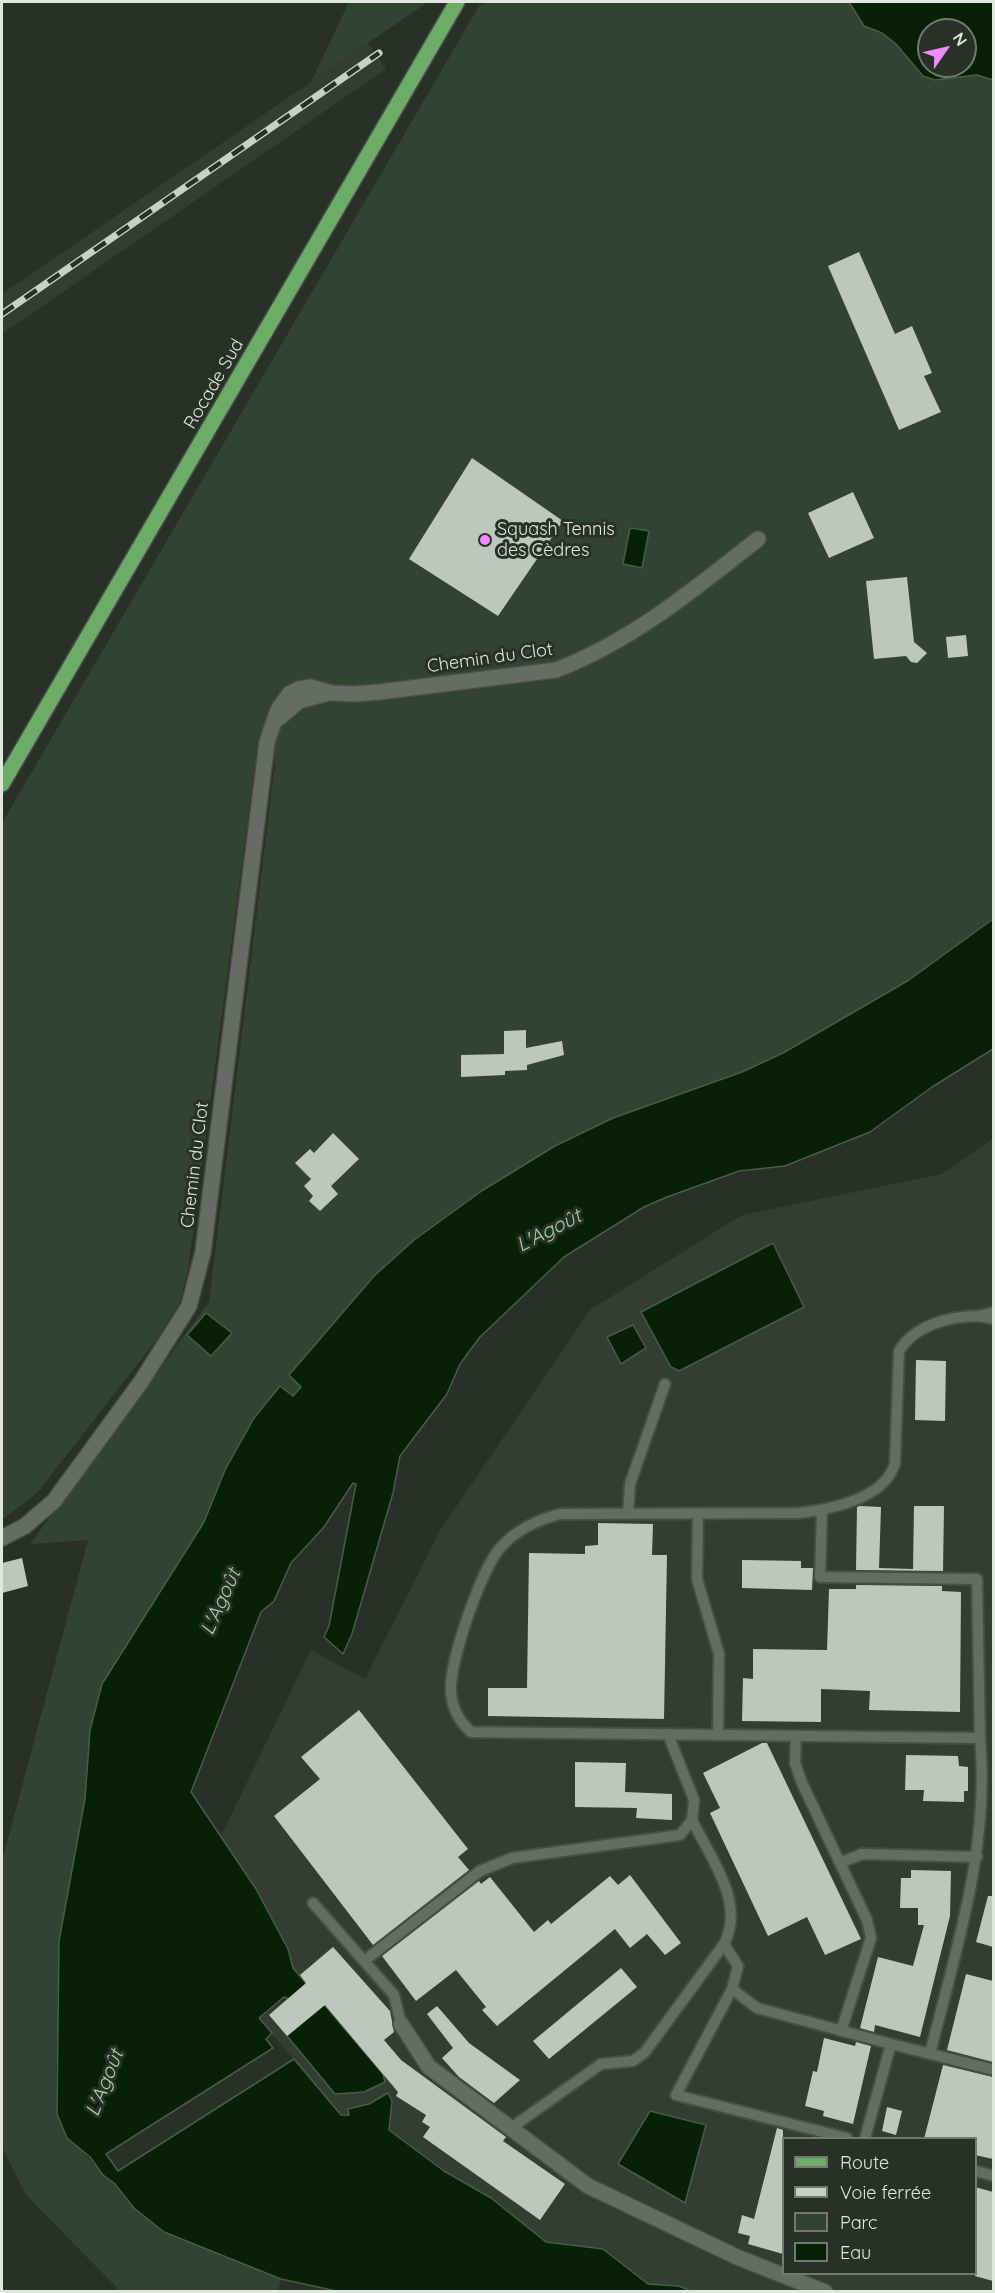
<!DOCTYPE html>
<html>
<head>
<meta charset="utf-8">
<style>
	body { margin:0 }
	#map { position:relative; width:995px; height:2293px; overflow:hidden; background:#293028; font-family:Quicksand,sans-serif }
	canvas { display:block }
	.frame { position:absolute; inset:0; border:3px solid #e2e6e1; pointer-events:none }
	.legend { position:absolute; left:782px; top:2137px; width:195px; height:138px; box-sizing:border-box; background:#293028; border:2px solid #737972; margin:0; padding:8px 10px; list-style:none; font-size:18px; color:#e2e6e1 }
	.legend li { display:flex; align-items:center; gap:12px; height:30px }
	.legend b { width:30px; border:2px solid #737972 }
	.north { position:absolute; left:917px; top:18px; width:60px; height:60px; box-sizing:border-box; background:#293028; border:2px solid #737972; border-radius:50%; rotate:56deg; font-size:16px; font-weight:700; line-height:24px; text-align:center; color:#e2e6e1 }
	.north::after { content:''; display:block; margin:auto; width:21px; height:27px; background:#ed8cfa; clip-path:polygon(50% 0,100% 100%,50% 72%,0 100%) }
</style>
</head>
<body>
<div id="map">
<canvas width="995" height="2293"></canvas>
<div class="frame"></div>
<ul class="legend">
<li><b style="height:8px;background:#6dab69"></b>Route</li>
<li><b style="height:8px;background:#cbcfca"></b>Voie ferrée</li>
<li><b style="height:16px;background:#324331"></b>Parc</li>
<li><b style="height:16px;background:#072106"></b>Eau</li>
</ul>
<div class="north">N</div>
</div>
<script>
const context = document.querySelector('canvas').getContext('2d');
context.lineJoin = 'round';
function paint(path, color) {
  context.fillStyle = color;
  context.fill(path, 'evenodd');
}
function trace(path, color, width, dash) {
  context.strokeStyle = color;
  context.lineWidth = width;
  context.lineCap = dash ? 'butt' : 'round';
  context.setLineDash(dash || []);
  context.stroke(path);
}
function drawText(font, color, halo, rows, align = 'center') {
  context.font = font + ' Quicksand,sans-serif';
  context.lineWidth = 6;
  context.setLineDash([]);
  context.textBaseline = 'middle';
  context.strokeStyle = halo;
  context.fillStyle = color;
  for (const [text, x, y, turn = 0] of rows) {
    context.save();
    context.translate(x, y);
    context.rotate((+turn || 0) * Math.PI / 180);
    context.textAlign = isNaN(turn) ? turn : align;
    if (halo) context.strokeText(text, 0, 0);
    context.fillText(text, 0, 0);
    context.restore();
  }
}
const built = new Path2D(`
	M368 43 386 69 2 334V294Z
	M993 1138V2291H691L679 2286 648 2284 603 2249 546 2242 491 2198 444 2171 389 2130 392 2101 348 2109 349 2115H341L259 2019 306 1983 293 1968 288 1949 256 1889 221 1836 311 1650 365 1679 439 1532 590 1310 742 1215 942 1174ZM784 2138H976V2274H784Z`);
const green = new Path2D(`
	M349 2H428L311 82Z
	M485 2H849L864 26 882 33 896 44 923 76 935 80 977 75 993 80V919L909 980 783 1053 742 1072 613 1118 555 1146 483 1190 414 1240 374 1276 289 1375 301 1387 293 1397 280 1387 254 1418 225 1470 204 1522 102 1684 90 1730 85 1799 56 2067 57 2114 79 2147 103 2175 114 2183 134 2208 164 2232 281 2279 278 2291H120L26 2195 2 2147V1861L88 1540 30 1544 209 1302 275 763 259 735 188 1270 180 1302 157 1339 38 1492 2 1520V823L479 6Z`);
const water = new Path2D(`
	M849 2H993V80L977 75 935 80 923 76 896 44 882 33 864 26ZM929 30H965V66H929Z
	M630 528 649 531 642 568 623 564Z
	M993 919V1049L932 1087 870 1132 785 1166 739 1171 667 1197 644 1207 564 1257 480 1337 460 1364 447 1394 400 1456 393 1493 352 1634 343 1654 324 1637 329 1626 356 1484 353 1483 324 1527 291 1563 274 1601 261 1612 191 1792 256 1889 288 1949 293 1968 383 2074 385 2082 364 2092 335 2094 287 2036 319 2009 284 1997 259 2018 272 2033 266 2039 273 2048 106 2154 118 2171 294 2059 341 2115H349L348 2109 369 2104 388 2093 392 2101 389 2130 444 2171 491 2198 546 2242 603 2249 648 2284 679 2286 691 2291 341 2292 281 2279 164 2232 134 2208 114 2183 103 2175 90 2157 67 2138 57 2114 59 1941 85 1799 90 1730 102 1684 204 1522 225 1470 254 1418 280 1386 293 1396 301 1387 289 1375 374 1276 414 1240 483 1190 555 1146 613 1118 742 1072 783 1053 909 980Z
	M773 1243 804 1307 679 1371 671 1367 641 1312Z
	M206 1313 232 1333 211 1356 187 1335Z
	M633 1325 646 1348 621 1364 607 1337Z
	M650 2111 706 2125 685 2203 618 2164Z`);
const building = new Path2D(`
	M859 252 895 334 912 326 932 373 924 376 941 412 899 430 828 266Z
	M472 458 563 521 498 616 409 559Z
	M853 492 874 538 829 558 808 513Z
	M907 577 914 642 927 653 917 663 911 662 906 656 874 659 866 581Z
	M966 635 968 656 948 658 946 637Z
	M526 1030V1048L562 1041 564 1055 527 1065V1070L505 1071V1075L461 1077V1055L504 1054V1031Z
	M333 1133 359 1159 331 1186 338 1194 320 1211 309 1201 313 1196 304 1186 311 1179 295 1163 310 1149 314 1153Z
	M916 1360 946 1361 945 1421 915 1420Z
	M860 1506 881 1507 879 1568 913 1569 914 1506H944L943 1571 856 1570 857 1507Z
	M598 1523 653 1524 652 1555H667L664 1719 488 1716V1688H527L529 1553 585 1554V1546L598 1545Z
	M22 1558 28 1586 2 1593V1563Z
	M742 1560 801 1561V1568H813L812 1590 742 1588Z
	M856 1585 942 1586V1591L961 1592 960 1712 869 1710 870 1691 821 1689V1722L742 1721 743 1678 753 1679V1649L827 1650 829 1589H856Z
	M359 1710 468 1849 458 1857 469 1870 373 1945 274 1816 320 1779 301 1757Z
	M762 1743H767L861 1939 825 1955 807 1917 768 1936 710 1813 720 1808 703 1773Z
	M906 1755 958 1756 959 1766 968 1767V1791H964V1802L923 1801 924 1790H905Z
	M575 1762 626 1763 625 1792 672 1794V1820L636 1818 637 1808 575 1807Z
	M911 1870 951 1871 950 1916 920 2037 875 2025 874 2032 860 2028 878 1957 913 1966 924 1925H918V1908H900L901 1878H911Z
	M630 1875 681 1943 665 1955 647 1934 630 1948 615 1929 497 2026 482 2010 486 2007 456 1970 416 2001 382 1956 479 1881 481 1884 490 1877 534 1932 548 1920 551 1924 610 1876 618 1885Z
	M988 1896H993V1947L976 1942Z
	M333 1947 390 2011 394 2032 384 2040 401 2060 506 2137 503 2141 565 2184 540 2220 423 2137 430 2127 422 2122 426 2115 396 2096 398 2092 325 2005 287 2036 269 2015 306 1983 300 1975Z
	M621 1968 637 1987 549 2059 533 2041Z
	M966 1974 993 1981V2062L947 2050Z
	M437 2006 469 2043 520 2080 494 2103 459 2077 442 2058 453 2048 427 2014Z
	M824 2038 855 2046 856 2042 871 2046 853 2124 823 2116 824 2111 805 2106 813 2071 817 2072Z
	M943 2065 993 2077V2159L975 2155V2139H924Z
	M887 2107 902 2111 896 2135 882 2131Z
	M777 2128 783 2130V2254L748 2244 750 2236 738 2233 742 2215 754 2219Z
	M975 2187 993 2192V2281L975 2276Z`);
const lane = new Path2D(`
	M994 1312 979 1316 994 1319
	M822 1510 820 1577 977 1579 980 1738 471 1732C459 1721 452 1709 451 1692 449 1662 481 1569 501 1547 517 1529 537 1520 560 1514L799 1513C832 1509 885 1499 895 1463L899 1351C915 1325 950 1316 979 1316
	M628 1514 630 1484 665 1384
	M698 1514 697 1579 719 1654 718 1735
	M796 1736 795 1763 802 1783 867 1920 871 1938 841 2031
	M840 1863 862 1854 977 1857
	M313 1903 394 1995 401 2024
	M724 1944 738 1966 732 1989 676 2095 847 2138
	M364 1961 480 1871 512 1858 680 1835 692 1820 694 1800 668 1734
	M732 1989 757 2008 891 2044
	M930 2054C956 1949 990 1847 980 1738
	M511 2128 601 2064 633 2061 645 2052 724 1944C746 1903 710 1857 692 1820
	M865 2138 891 2044 994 2070
	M976 2171 994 2176`);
const street = new Path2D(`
	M279 718 299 701 325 694
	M2 1538 25 1526 54 1501 141 1382 189 1306 203 1252 267 742 278 710 289 694 299 689 310 687 332 693 354 694 379 692 556 670C632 641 696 588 758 539
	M401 2024 429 2067 588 2186 737 2257 825 2292`);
const primary = new Path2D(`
	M2 784 457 2`);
const rail = new Path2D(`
	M2 314 379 53`);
const markers = [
	[485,540,6,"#ed8cfa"]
];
const streetNames = [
	["Rocade Sud",214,384,-60],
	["Chemin du Clot",490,658,-8],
	["Chemin du Clot",195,1165,-83]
];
const poiNames = [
	["Squash Tennis",497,530],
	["des Cèdres",497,551]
];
const waterNames = [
	["L'Agoût",549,1231,-27],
	["L'Agoût",221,1602,-66],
	["L'Agoût",105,2083,-68]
];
paint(built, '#333e32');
paint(green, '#324331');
paint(water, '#072106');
trace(water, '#495c48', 1.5);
paint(building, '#bec7bd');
trace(lane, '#484e47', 14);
trace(street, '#484e47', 18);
trace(primary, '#484e47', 18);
trace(lane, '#646c63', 10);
trace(street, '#646c63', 15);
trace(primary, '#6dab69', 15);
trace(rail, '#cbcfca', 7);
trace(rail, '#293028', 4.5, [14]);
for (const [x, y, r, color] of markers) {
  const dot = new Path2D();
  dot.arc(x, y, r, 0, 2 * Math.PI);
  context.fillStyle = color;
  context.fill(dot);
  trace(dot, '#293028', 2);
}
drawText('18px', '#e2e6e1', '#293028', streetNames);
drawText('18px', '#e2e6e1', '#293028', poiNames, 'left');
drawText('italic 20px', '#a2d39e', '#293028', waterNames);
</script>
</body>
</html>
